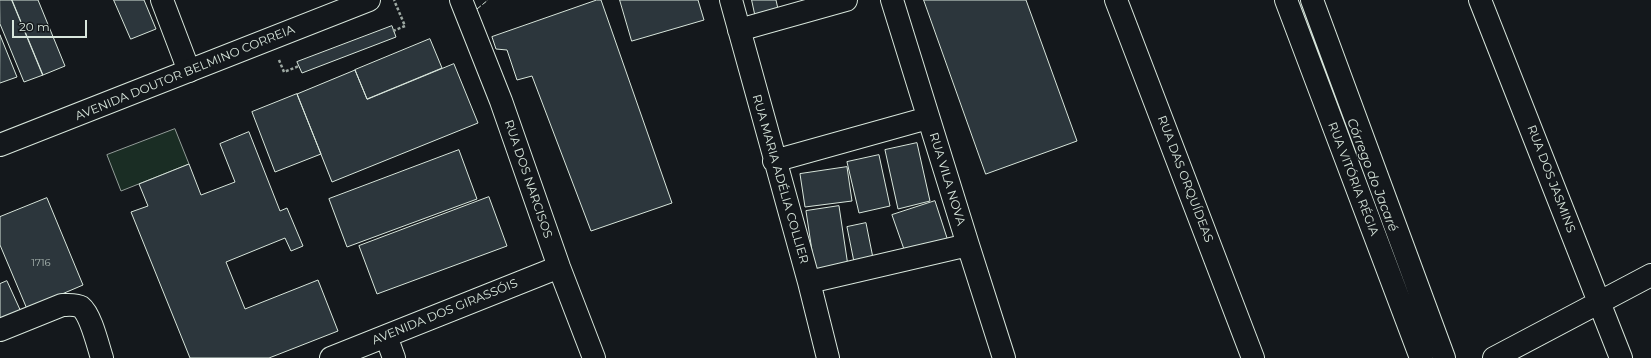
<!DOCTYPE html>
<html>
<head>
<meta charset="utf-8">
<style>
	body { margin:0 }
	#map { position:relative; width:1651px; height:358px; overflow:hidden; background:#14181c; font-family:Montserrat,sans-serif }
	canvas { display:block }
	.scale { position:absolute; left:12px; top:20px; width:75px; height:18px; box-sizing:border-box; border:2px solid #d8e6dc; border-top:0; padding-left:5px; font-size:12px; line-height:14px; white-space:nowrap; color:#d8e6dc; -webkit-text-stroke:3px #14181c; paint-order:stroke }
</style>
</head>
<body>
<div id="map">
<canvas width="1651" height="358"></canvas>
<div class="scale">20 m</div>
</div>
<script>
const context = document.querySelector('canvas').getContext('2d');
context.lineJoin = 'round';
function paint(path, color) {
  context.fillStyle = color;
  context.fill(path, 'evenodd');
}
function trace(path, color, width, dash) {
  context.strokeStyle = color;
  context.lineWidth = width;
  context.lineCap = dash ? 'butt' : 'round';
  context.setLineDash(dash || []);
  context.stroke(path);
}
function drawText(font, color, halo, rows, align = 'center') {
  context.font = font + ' Montserrat,sans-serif';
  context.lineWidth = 3;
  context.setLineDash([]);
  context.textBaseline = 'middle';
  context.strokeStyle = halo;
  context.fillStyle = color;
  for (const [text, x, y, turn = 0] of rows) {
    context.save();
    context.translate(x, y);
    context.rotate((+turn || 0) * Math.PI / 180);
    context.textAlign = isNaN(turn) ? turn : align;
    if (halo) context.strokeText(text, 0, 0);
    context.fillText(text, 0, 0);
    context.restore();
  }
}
const green = new Path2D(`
	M175 129 189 164 121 191 107 155Z`);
const building = new Path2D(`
	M0 0H12L43 75 24 82 0 24Z
	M12 0H38L65 66 43 75Z
	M114 0H144L156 29 131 39Z
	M597 0H601L672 203 591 231 532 76 517 80 507 50 496 49 492 37Z
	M620 0H698L704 20 632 41Z
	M752 0H776L778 9 755 14Z
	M924 0H1026L1077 141 986 174Z
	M392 26 396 37 302 73 297 62Z
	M0 35 17 77 0 83Z
	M430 39 442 68 367 99 355 70Z
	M454 64 478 123 332 182 297 94 355 70 367 99Z
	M297 94 321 154 275 172 252 112Z
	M249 132 280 211 287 208 303 246 291 251 285 238 226 262 245 309 318 280 338 331 269 358H190L131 212 148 206 139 184 189 164 201 195 235 182 220 144Z
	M917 143 930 201 898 209 885 150Z
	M459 150 477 199 347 247 329 199Z
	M879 155 890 206 859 213 847 162Z
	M847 167 852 201 805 207 800 174Z
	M489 197 507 246 377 294 359 246Z
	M47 198 83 285 27 309 0 245V217Z
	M935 201 948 241 906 255 892 215Z
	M839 206 848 266 815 271 806 211Z
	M866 223 873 258 854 262 847 227Z
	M7 281 22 314 0 323V284Z`);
const path = new Path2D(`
	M393 31 405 26 394 0
	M279 60 284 72 299 66`);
const street = new Path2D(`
	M162 0 189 71
	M461 0 501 101 559 267 594 358
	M731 0 809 282 828 358
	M892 0 968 245 1004 358
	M1116 0 1253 358
	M1286 0 1421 358
	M1312 0 1444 358
	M1480 0 1621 358
	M739 30 846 0
	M774 161 928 118
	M809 282 968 245
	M0 330 62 305C68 305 76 304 81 307 91 315 98 346 102 358
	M386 336 394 358
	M331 358 559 267
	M1494 358 1651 275`);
const primary = new Path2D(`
	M0 145 369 0`);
const fence = new Path2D(`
	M477 9 488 0`);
const numberNames = [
	["1716",41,263]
];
const streetNames = [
	["AVENIDA DOUTOR BELMINO CORREIA",185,73,-22],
	["RUA DOS NARCISOS",528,179,71],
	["RUA MARIA ADÉLIA COLLIER",780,179,74],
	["RUA VILA NOVA",947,179,73],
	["RUA DAS ORQUÍDEAS",1185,179,69],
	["RUA VITÓRIA RÉGIA",1353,179,69],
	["RUA DOS JASMINS",1551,179,69],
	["AVENIDA DOS GIRASSÓIS",445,312,-22]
];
const waterNames = [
	["Córrego do Jacaré",1372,175,69]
];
paint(green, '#1a2d24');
trace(green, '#939e99', 1);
paint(building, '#2c363c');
trace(building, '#d8e6dc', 1);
trace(street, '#d8e6dc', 24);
trace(primary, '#d8e6dc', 24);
trace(path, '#9da8a2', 2.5, [3, 2]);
trace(street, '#14181c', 22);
trace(primary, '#14181c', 22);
trace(fence, '#d8e6dc', 1, [5, 2]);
drawText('10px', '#adbab4', null, numberNames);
drawText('12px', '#d8e6dc', '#14181c', streetNames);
drawText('italic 13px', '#d8e6dc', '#14181c', waterNames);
</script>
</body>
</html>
